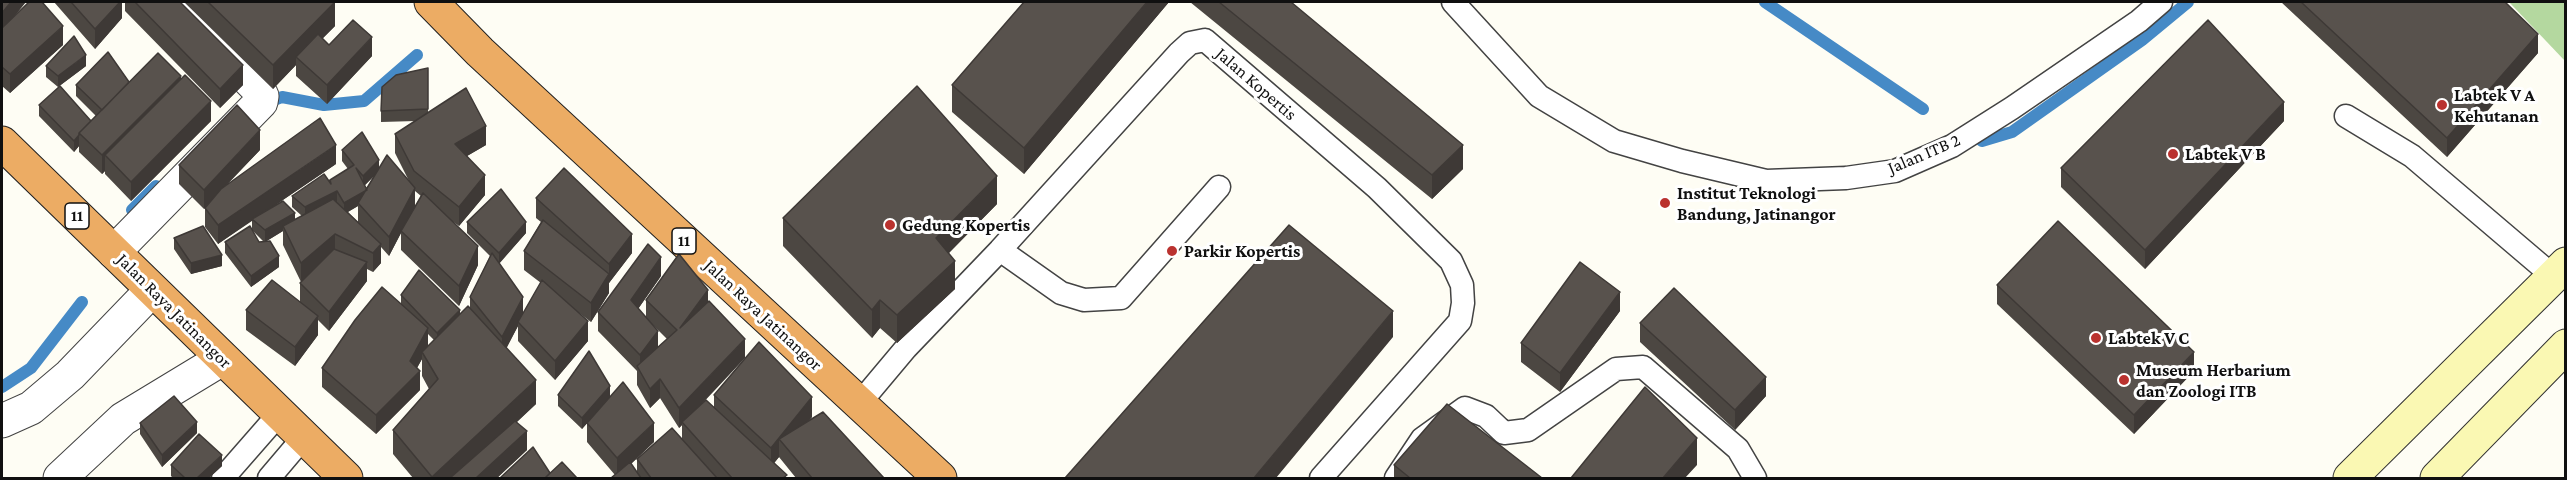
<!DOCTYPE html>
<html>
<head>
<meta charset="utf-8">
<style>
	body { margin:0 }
	#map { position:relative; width:2567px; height:480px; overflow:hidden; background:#fefdf4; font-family:"Crimson Pro",serif }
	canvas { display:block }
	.frame { position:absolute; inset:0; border:3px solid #101010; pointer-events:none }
</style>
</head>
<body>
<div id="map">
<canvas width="2567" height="480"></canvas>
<div class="frame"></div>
</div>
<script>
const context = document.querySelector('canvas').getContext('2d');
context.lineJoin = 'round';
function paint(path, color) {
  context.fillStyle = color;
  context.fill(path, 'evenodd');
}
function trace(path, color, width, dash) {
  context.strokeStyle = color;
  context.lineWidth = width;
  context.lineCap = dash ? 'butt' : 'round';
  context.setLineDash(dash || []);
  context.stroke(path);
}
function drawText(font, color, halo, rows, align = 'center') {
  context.font = font + ' "Crimson Pro",serif';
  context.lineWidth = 6;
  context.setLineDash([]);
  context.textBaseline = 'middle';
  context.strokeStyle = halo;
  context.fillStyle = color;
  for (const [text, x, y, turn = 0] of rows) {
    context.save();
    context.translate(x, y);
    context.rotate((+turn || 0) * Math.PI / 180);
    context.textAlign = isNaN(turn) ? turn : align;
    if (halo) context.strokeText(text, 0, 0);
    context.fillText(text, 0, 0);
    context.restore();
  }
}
const forest = new Path2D(`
	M2509 2H2565V61Z`);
const stream = new Path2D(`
	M1765 2 1923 109
	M264 104 282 97 324 105 364 101 417 55
	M1982 141 2012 132 2142 40 2188 2
	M132 210 156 186
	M2 387 31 368 82 302`);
const lane = new Path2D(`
	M1453 2 1539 96 1614 141 1682 161 1766 181 1846 178 1895 171 1952 146 2012 108 2139 21 2161 2
	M2346 116 2412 156 2553 276
	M1000 250 1061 293 1084 300 1121 298 1219 187
	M859 404 906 348 1000 250 1179 53 1190 43 1205 40 1377 188 1451 261 1462 285 1463 303 1460 321 1321 478
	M223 478 279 414
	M269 478 303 438
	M1396 478 1422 439 1465 408 1486 416 1504 433 1528 430 1616 369 1643 367 1738 449 1755 478`);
const street = new Path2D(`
	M114 252 261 102 262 96 258 89 172 2
	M2 421 31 408 70 375 152 290
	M60 478 123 419 222 359`);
const secondary = new Path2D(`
	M2350 478 2566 264
	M2437 478 2566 346`);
const highway = new Path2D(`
	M431 2 480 52 940 478
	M2 143 346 478`);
const wall = new Path2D(`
	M2 2 15 16 63 45 10 93 2 86Z
	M54 2H122V18L95 49Z
	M125 2H180L243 85 220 108 125 11Z
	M184 2H335V26L322 39 329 45 372 56 327 104 296 76V65L273 89Z
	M1169 2 1024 174 952 112V85Z
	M1190 2H1291L1463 169 1432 199Z
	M2281 2H2505L2538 53 2447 157Z
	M46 66H86L58 87 46 77Z
	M428 68V113L486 145 467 156 485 195 459 226 452 221 478 265 459 306 401 250V233L389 256 381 247V263L373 272 367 269V281L329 331 318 320V335L295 366 246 330V310L300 302V283L301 282 283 245V231L265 242 279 267 251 287 225 253V242H264L252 230V220L218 244 205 227V208L208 204 204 209 179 184V165L260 150 225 186 336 164 265 212 295 219 302 216 292 207V196L330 182 348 169 342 161V150L379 168 409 181 395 153V134L416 121 381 122V111ZM374 176 366 189 364 186ZM415 191 421 196 415 206ZM358 206V222L348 212Z
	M181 80 211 121 131 201 105 174V171L102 174 79 152V146L74 152 39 116V105L91 121 96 116 76 96V85Z
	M2284 121 2145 269 2061 187V168Z
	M536 198 632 253 609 283V293L591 322 574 309 588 341 555 380 518 341V326L506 348 536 404 517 422 527 450 497 478H413L393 454V430L429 389 422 376V359L417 368 420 390 376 434 322 387V368L401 305V295L460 314 470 308V297L490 256 467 233V222L526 233 499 263 523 313 541 283 524 270V251L541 222 536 218ZM428 334 434 340 428 346Z
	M997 204 949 253 955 289 897 343 880 328 872 338 783 246V218Z
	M174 238 222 266 191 274 174 249Z
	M679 254 700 405 714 407V395L812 417 809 420 884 478H796L779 457 774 463 787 478H611L615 475 587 442V423L582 429 558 406V395L610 397 654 442 631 464 637 473V459L682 440V425L679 428 660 398 650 408 637 385V371L598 331V312L661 276 638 309 646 318V300ZM650 322 667 339 658 347Z
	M1997 285 2194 371 2134 434 1997 304Z
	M1620 311 1560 392 1521 362V343Z
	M1640 323 1766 396 1735 430 1640 342Z
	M140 423 197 433 162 467 140 434Z
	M171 465 222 466 209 478H173L171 476Z
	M1394 465 1542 478H1394Z`);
const shadedWall = new Path2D(`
	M11 2H26L2 32V13Z
	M120 2H122V18L95 49V29Z
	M335 2V26L300 61 296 57V65L273 89V65Z
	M1147 2H1169L1024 174V148Z
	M63 26V45L10 93V74Z
	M2538 34V53L2447 157V138Z
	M372 37V56L327 104V85Z
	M86 55V66L58 87V76Z
	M243 65V85L220 108V89Z
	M181 76V95L105 155V171L102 174V155Z
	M211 101V121L131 201V182Z
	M2284 102V121L2145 269V250Z
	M486 126V145L455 163V144Z
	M260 130V150L204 209V190Z
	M79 135V146L74 152V141Z
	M336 145V164L218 244V225Z
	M1463 145V169L1432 199V175Z
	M379 160V171L363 187V176Z
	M485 175V195L459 226V207Z
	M997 176V204L936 266V238Z
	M415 188V207L401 231V233L389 256V237Z
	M367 190 358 203V206L344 214V203Z
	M337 191V202L305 218V207Z
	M295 213V224L283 226V231L265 242V230Z
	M526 222V233L499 264V253Z
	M335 234V253L301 282V263Z
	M632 234V253L609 283V264Z
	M381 244V263L373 272V253Z
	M478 246V265L459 306V286Z
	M222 255V266L191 274V263Z
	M279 256V267L251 287V276Z
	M661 257V276L631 319V300Z
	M955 261V289L897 343V315Z
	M367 262V281L329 331V312Z
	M609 274V293L591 322V303Z
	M708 290V310L680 328Z
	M1620 292V311L1560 392V373Z
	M523 297V316L518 322V326L502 357V337Z
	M880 300V328L872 338V310Z
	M460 310V321L437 344V333Z
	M1393 311V337L1276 478H1254Z
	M318 316V335L295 366V347Z
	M588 321V341L555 380V361Z
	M428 328V347L422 352V359L410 380V361Z
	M658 331V350L640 371V355Z
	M745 339V358L684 423 682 422V425L679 428V408Z
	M2194 352V371L2134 434V415Z
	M420 371V390L376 434V415Z
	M1766 377V396L1735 430V410Z
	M660 379V398L650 408V389Z
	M536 380V404L456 478H432V477Z
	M610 386V398L582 429V418Z
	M812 397V417L787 448 779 439V457L771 467V448Z
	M197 422V433L162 467V455Z
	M654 423V442L617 477V458Z
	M527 431V450L497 478H476Z
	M1697 438V465L1685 478H1663Z
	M222 455V466L209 478H197Z`);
const building = new Path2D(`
	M2 2H11L2 13Z
	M29 2H42L63 26 10 74 2 67V28Z
	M71 2H120L95 29Z
	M135 2H180L243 65 220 89Z
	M208 2H335L273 65Z
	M1024 2H1147L1024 148 952 85Z
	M1219 2H1291L1463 145 1432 175Z
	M2301 2H2505L2538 34 2447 138Z
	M353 20 372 37 327 85 296 57 318 34 329 45Z
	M2208 20 2284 102 2145 250 2061 168Z
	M74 36 86 55 58 76 46 66Z
	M108 52 129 82 102 110 76 85Z
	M158 53 181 76 102 155 79 133Z
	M428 68V109L381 111 382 87 396 75Z
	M185 75 211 101 131 182 105 155Z
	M60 86 91 121 79 133V135L74 141 39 105Z
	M917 86 997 176 936 238 955 261 897 315 880 300 872 310 783 218Z
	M466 88 486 126 455 144 485 175 459 207 414 171 395 134Z
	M237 105 260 130 204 190 179 165Z
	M320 118 336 145 218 225 205 208 221 189Z
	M362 132 379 160 363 176 356 168 367 190 344 203 337 191 305 207 292 196 324 174 331 184 330 180 354 165 342 150Z
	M387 155 415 188 389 237 358 203Z
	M564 168 632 234 609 264 536 198Z
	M501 189 526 222 499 253 467 222Z
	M423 193 478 246 459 286 401 231Z
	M333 199 381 244 373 253 335 234 301 263 283 226Z
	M283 201 295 213 265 230 252 219Z
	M543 220 609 274 591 303 524 251Z
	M2058 221 2194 352 2134 415 1997 285Z
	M1289 225 1393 311 1254 478H1065Z
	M203 226 222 255 191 263 174 238Z
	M250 226 259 242 270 241 279 256 251 276 225 242Z
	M648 244 661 257 631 300 658 331 640 355 598 312Z
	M334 249 367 262 329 312 300 283Z
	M492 253 523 297 502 337 470 297Z
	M679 254 708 290 680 328 709 301 745 339 679 408 660 379 650 389 637 366 677 330 646 300Z
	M1580 262 1620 292 1560 373 1521 343Z
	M419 270 460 310 437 333 401 295Z
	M272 280 318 316 295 347 246 310Z
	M542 280 588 321 555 361 518 322Z
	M382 287 428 328 410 361 420 371 376 415 322 368 355 320Z
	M1674 288 1766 377 1735 410 1640 323Z
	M468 306 536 380 432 477 393 430 438 379 422 352Z
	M759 342 812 397 771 448 714 395Z
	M589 351 610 386 582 418 558 395Z
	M623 382 654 423 617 458 587 423Z
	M1645 387 1697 438 1663 478H1571Z
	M174 396 197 422 162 455 140 423Z
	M706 400 787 475 783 478H732L682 422Z
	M1447 404 1542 478H1410L1394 465Z
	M823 412 884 478H812L779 439Z
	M515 421 527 431 476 478H450Z
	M672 428 717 478H651L637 459Z
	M199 434 222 455 197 478H185L171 465Z
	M533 447 550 473 545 478H500Z
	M562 462 577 478H545Z
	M630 462 641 478H611Z`);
const markers = [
	[2442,105,6,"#ba322f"],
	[2173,154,6,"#ba322f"],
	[1665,203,6,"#ba322f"],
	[890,225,6,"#ba322f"],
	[1172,251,6,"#ba322f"],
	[2096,338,6,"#ba322f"],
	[2124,380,6,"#ba322f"]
];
const shields = [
	[77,216,24],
	[684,241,24]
];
const shieldNames = [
	["11",77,216],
	["11",684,241]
];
const streetNames = [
	["Jalan Kopertis",1256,84,41],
	["Jalan ITB 2",1924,154,-23],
	["Jalan Raya Jatinangor",174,311,45],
	["Jalan Raya Jatinangor",763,315,43]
];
const poiNames = [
	["Labtek V A",2454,95],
	["Kehutanan",2454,116],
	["Labtek V B",2185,154],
	["Institut Teknologi",1677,193],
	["Bandung, Jatinangor",1677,214],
	["Gedung Kopertis",902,225],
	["Parkir Kopertis",1184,251],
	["Labtek V C",2108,338],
	["Museum Herbarium",2136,370],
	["dan Zoologi ITB",2136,391]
];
paint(forest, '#b4d89f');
trace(stream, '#468ac6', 12);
trace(lane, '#434343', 25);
trace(street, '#434343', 35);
trace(secondary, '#323232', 35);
trace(highway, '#212121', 35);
trace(lane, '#fff', 22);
trace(street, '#fff', 33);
trace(secondary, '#faf8b3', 33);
trace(highway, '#ecac64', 33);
paint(wall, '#4c4742');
paint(shadedWall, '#3e3936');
paint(building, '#58524d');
trace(building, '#3e3936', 1.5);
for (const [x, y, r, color] of markers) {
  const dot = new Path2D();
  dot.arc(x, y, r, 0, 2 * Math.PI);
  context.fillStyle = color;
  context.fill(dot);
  trace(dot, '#fff', 2);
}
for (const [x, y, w] of shields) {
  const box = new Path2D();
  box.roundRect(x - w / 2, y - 13, w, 26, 4.5);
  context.fillStyle = '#fff';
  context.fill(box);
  trace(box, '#101010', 1.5);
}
drawText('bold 16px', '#101010', null, shieldNames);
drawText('18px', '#101010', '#fff', streetNames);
drawText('bold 18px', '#101010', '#fff', poiNames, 'left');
</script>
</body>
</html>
